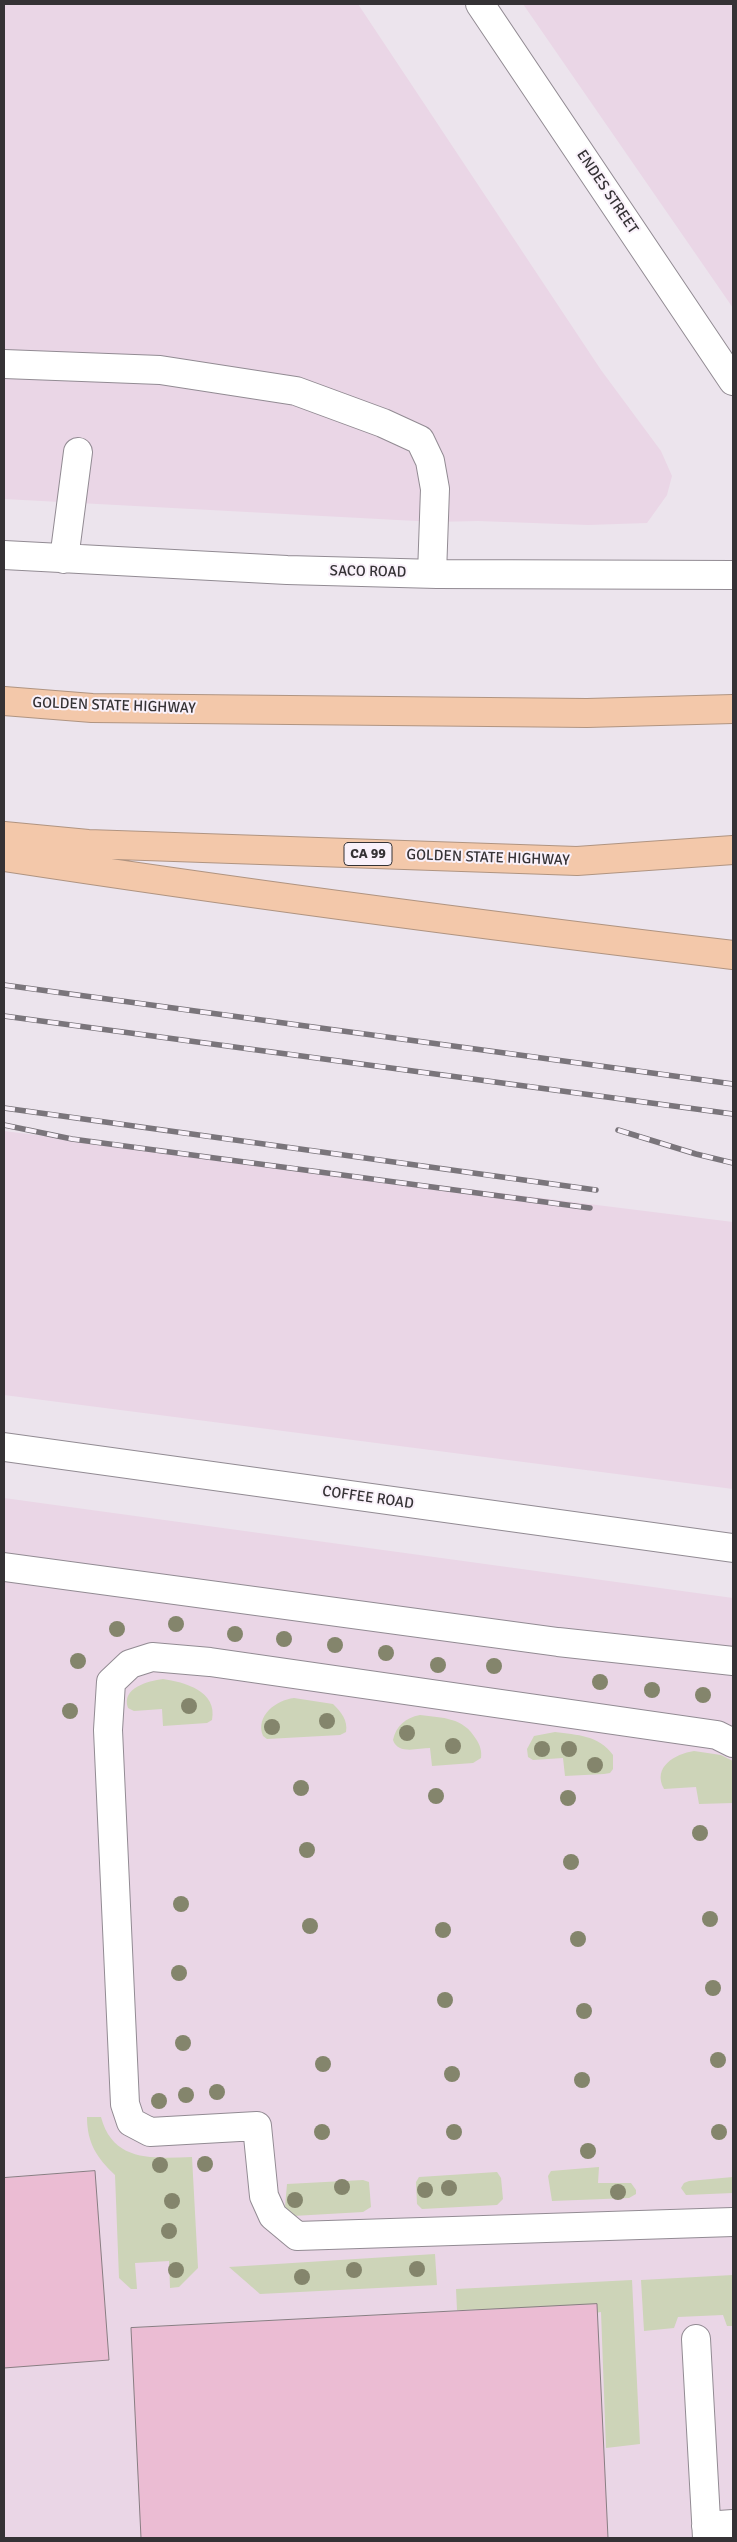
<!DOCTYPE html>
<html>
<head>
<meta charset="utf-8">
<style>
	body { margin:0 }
	#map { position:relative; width:737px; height:2542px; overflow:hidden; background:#ece4ed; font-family:Signika,sans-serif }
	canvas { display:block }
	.frame { position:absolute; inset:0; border:5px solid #353235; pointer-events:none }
</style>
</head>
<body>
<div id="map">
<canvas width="737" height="2542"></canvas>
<div class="frame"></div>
</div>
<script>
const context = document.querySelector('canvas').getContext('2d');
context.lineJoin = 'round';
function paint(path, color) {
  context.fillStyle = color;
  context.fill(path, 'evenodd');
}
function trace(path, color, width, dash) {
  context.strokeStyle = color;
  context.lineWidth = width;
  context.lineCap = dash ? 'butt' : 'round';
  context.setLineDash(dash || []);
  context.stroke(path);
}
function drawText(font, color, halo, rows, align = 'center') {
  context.font = font + ' Signika,sans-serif';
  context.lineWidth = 4;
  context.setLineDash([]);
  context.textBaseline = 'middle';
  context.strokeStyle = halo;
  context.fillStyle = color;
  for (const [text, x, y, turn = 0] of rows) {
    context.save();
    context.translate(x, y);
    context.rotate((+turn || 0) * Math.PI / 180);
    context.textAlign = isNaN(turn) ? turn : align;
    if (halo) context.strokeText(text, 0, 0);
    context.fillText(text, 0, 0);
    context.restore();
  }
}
const industrial = new Path2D(`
	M4 4H358L601 370 661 451 672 476 667 495 647 523 588 525 478 521 435 522 4 499Z
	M523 4H733V308Z
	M4 1131 733 1222V1489L4 1395Z
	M4 1498 733 1598V2538H4Z`);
const green = new Path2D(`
	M163 1679C184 1682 218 1691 212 1720L207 1723 163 1726 162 1709 134 1711 128 1708C121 1688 148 1681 163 1679Z
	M294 1698 333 1704C341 1712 348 1720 346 1732L340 1735 267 1739 263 1736C255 1716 276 1700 294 1698Z
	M420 1715C443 1718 463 1717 476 1739 480 1745 482 1751 481 1758L473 1763 432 1766 430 1748C418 1748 398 1755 393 1740 396 1726 405 1718 420 1715Z
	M555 1732C577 1735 599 1735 613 1755V1769L610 1773 604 1774 565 1776 563 1758 533 1760 528 1757 527 1749 534 1736Z
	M694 1751 721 1755 733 1761V1803L699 1804 696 1787 664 1789C652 1767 675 1754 694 1751Z
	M87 2117H101C113 2163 154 2158 192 2157L198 2268 179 2287 170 2288 169 2261 135 2263 137 2289H131L119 2278 115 2175C97 2158 87 2143 87 2117Z
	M599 2167 598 2183H631L636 2190V2194L629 2198 552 2201 548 2176 551 2171Z
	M497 2172 501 2178 503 2199 497 2205 422 2209 417 2204 416 2182 419 2177Z
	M733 2177V2193L686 2195 681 2188 684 2183 689 2181Z
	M363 2180 369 2182 371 2207 363 2212 293 2216 285 2207 287 2184Z
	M435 2254 437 2285 260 2294 229 2267Z
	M733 2275V2326H727L723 2315 678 2317 674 2328 644 2331 641 2280Z
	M632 2280 640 2444 606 2448 601 2312 595 2313V2307L457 2310 456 2289Z`);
const building = new Path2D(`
	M95 2171 109 2360 4 2368V2178Z
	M597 2304 608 2538H141L131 2328Z`);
const minor = new Path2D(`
	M480 4 733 381
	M4 364 160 370 296 391 383 423 420 440 430 461 435 489 432 574
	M4 555 287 570 437 574 733 575
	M64 559 78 452
	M4 1447 733 1548
	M4 1567 558 1642 733 1661
	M733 1743 717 1735 210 1662 152 1657 130 1664 111 1682 108 1730 125 2104 131 2122 150 2132 257 2126 264 2196 273 2216 297 2236 733 2222
	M696 2339 707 2538
	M706 2526 733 2524`);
const highway = new Path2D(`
	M4 701 92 708 587 713 733 709
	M4 836 88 844 577 861 733 850
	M4 857C246 894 490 926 733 955`);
const rail = new Path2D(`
	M4 985 733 1084
	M4 1016 733 1114
	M4 1108 596 1190
	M4 1125 72 1139 590 1208
	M618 1130 696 1154 733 1163`);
const trees = [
	[176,1624],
	[117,1629],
	[235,1634],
	[284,1639],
	[335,1645],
	[386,1653],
	[78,1661],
	[438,1665],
	[494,1666],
	[600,1682],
	[652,1690],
	[703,1695],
	[189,1706],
	[70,1711],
	[327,1721],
	[272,1727],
	[407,1733],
	[453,1746],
	[542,1749],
	[569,1749],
	[595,1765],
	[301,1788],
	[436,1796],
	[568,1798],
	[700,1833],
	[307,1850],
	[571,1862],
	[181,1904],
	[710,1919],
	[310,1926],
	[443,1930],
	[578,1939],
	[179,1973],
	[713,1988],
	[445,2000],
	[584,2011],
	[183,2043],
	[718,2060],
	[323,2064],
	[452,2074],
	[582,2080],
	[217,2092],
	[186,2095],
	[159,2101],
	[322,2132],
	[454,2132],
	[719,2132],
	[588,2151],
	[205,2164],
	[160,2165],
	[342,2187],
	[449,2188],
	[425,2190],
	[618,2192],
	[295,2200],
	[172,2201],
	[169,2231],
	[417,2269],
	[176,2270],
	[354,2270],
	[302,2277]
];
const shields = [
	[368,854,48]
];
const shieldNames = [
	["CA 99",368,854]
];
const streetNames = [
	["ENDES STREET",607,192,56],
	["SACO ROAD",368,572,1],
	["GOLDEN STATE HIGHWAY",114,706,2],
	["GOLDEN STATE HIGHWAY",488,858,2],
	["COFFEE ROAD",368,1498,8]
];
paint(industrial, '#ead6e6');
paint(green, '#cdd4b8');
paint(building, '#ebbcd3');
trace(building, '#897e83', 1);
trace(minor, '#928b93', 30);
trace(highway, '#b09481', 30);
trace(minor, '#fff', 28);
trace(highway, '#f3c8aa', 28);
trace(rail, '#7a757b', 5.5);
trace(rail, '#f9f1fa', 4, [11]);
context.fillStyle = '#84856c';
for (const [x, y] of trees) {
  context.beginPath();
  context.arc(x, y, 8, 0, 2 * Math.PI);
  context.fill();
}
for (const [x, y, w] of shields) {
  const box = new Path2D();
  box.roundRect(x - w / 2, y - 11.5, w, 23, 4);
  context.fillStyle = '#f9f1fa';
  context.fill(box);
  trace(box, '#353235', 1);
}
drawText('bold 14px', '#353235', null, shieldNames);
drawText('15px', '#353235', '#f9f1fa', streetNames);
</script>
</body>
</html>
